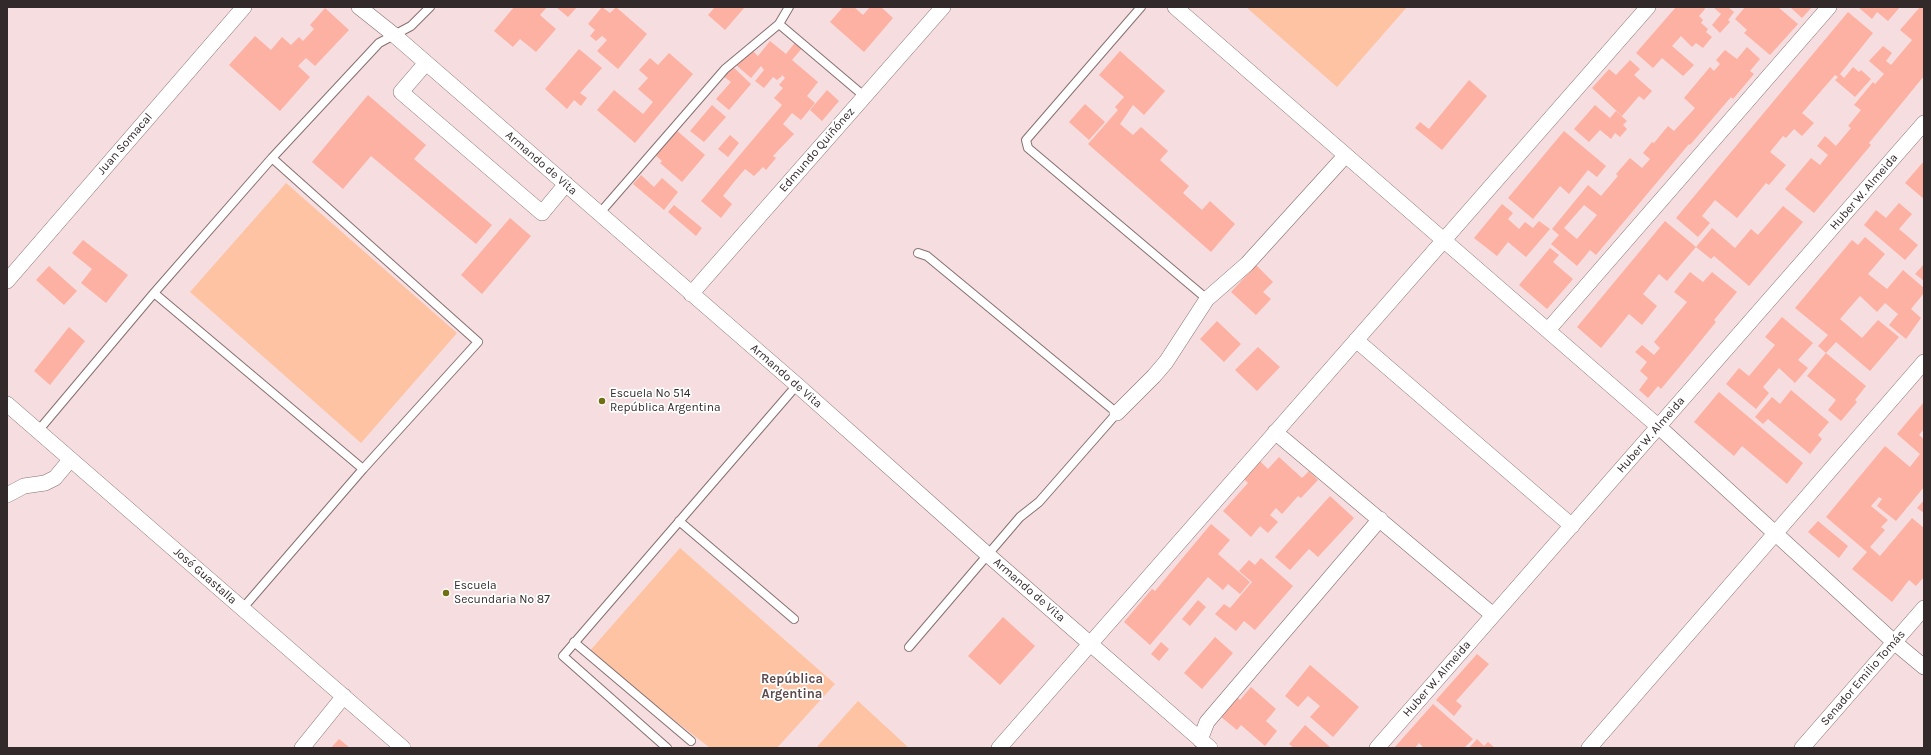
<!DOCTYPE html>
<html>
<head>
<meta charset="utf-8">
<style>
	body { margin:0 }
	#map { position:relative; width:1931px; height:755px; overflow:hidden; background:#f6dddf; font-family:Karla,sans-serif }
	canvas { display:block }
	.frame { position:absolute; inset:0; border:8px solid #32292a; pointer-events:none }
</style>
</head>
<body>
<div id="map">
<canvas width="1931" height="755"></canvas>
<div class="frame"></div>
</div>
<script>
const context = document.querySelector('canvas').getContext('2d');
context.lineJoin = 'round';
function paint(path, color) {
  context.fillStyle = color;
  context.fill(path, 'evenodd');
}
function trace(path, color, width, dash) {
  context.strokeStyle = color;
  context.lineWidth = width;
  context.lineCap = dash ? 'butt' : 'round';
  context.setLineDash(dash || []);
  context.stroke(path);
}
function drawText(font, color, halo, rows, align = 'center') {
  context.font = font + ' Karla,sans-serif';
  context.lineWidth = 3.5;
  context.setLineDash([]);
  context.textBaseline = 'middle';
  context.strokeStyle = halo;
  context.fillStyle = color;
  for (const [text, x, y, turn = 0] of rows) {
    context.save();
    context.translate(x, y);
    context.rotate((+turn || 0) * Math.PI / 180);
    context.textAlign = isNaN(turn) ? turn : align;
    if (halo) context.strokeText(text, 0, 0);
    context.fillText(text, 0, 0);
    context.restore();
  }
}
const green = new Path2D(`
	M1246 7H1407L1337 87Z
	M286 183 457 333 361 443 190 292Z
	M680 548 835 684 777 748H710L588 653Z
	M858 701 909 748H816Z`);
const building = new Path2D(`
	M514 7H547L540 15 556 29 536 52 520 39 513 47 494 31Z
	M556 7H577L568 17Z
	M602 7 610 13 616 7 647 34 618 69 597 51 607 40 602 36 596 41 590 36 595 30 588 24Z
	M715 7H745L725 30 708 15Z
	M843 7H854L863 15 870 7H881L893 18 864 52 830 22Z
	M1676 7H1704L1705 9 1699 16 1703 20 1701 23 1708 29 1706 32 1712 37 1703 48 1696 43 1692 47 1681 36 1672 46 1694 65 1683 76 1662 58 1653 68 1636 53Z
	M1713 7H1728L1734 12 1728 20 1730 22 1720 33 1712 25 1721 14Z
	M1745 7H1778L1798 24 1770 55 1744 33 1747 30 1735 19Z
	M1790 7H1812L1802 18Z
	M1858 7H1900L1888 21 1877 12 1872 19Z
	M1920 7H1924V76L1869 143 1871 145 1814 213 1785 189 1811 158 1820 165 1828 155 1817 146 1825 136 1836 146 1851 128 1848 126 1861 110 1854 105 1873 82 1875 84 1884 74 1869 61 1883 46 1892 53 1886 61 1891 65 1912 40 1900 30Z
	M325 8 349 30 315 66 306 58 298 66 310 77 280 111 229 65 255 36 271 50 282 37 291 45 299 37 303 41 314 29 310 25Z
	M1848 12 1873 33 1840 74 1844 78 1853 67 1859 72 1861 70 1871 79 1855 97 1835 80 1838 77 1835 75 1802 113 1814 123 1802 136 1794 129 1786 138 1783 136 1770 152 1786 165 1769 185 1766 183 1737 218 1715 200 1702 216 1710 223 1698 237 1676 218Z
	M797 40 804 46 792 60 818 82 807 96 815 103 801 120 792 113 783 124 794 134 773 156 776 158 766 170 763 167 754 176 745 169 734 182 723 196 732 204 721 218 701 201 782 105 774 98 783 88 779 85 785 78 781 74 782 76 777 80 773 77 764 88 755 81 764 70 761 66 751 78 736 65 752 50 758 56 770 41 786 54Z
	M1747 47 1760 59 1750 71 1754 74 1733 99 1731 97 1690 145 1689 144 1596 255 1590 250 1577 266 1551 244 1559 235 1552 229 1588 185 1601 196 1618 176 1616 174 1630 158 1642 168 1650 159 1643 153 1652 142 1654 143 1668 126 1674 131 1695 108 1684 98 1710 67 1714 71 1720 64 1716 60 1725 50 1737 59ZM1584 205 1597 215 1577 239 1564 228Z
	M579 49 602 68 580 93 587 98 581 106 574 100 567 109 545 89Z
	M1120 51 1165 91 1144 115 1133 105 1120 124 1133 135 1141 127 1168 151 1160 160 1189 186 1183 193 1202 210 1210 201 1235 224 1211 252 1088 144 1118 110 1115 107 1124 97 1099 75Z
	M669 53 693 74 635 143 597 110 614 90 643 114 653 102 638 89 648 78 639 70 650 58 658 65Z
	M1630 60 1640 69 1634 75 1652 91 1644 100 1639 96 1622 116 1592 88 1609 69 1616 75Z
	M731 65 751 84 729 110 716 99 731 82 723 76Z
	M1469 80 1487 96 1442 150 1415 128 1420 122 1429 129Z
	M827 90 839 101 822 121 810 110Z
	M368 95 426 145 414 159 492 225 476 244 371 156 343 189 312 162Z
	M1085 104 1105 122 1089 140 1069 122Z
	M712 105 726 117 704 142 690 131Z
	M1595 105 1610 118 1616 111 1627 121 1623 125 1627 129 1620 137 1615 133 1611 139 1600 130 1589 142 1574 129Z
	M675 129 705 155 682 182 660 163 662 161 654 154Z
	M1564 131 1606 166 1597 177 1588 170 1569 194 1560 186 1533 219 1508 198Z
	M730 135 739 143 728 157 718 149Z
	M1924 161V199L1905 183Z
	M641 175 654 187 662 178 678 192 664 210 633 184Z
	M1899 203 1912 214 1899 229 1918 245 1905 260 1864 225 1876 210 1886 218Z
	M1502 204 1513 213 1508 219 1519 229 1525 222 1533 228 1539 221 1550 229 1526 257 1508 242 1497 256 1474 238Z
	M674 205 702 228 696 236 668 212Z
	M1783 206 1803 222 1749 286 1714 256 1711 259 1696 247 1667 281 1659 274 1643 294 1657 306 1642 325 1629 314 1601 348 1577 327 1665 221 1696 247 1712 228 1735 248 1751 229 1758 235Z
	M510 218 531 236 482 294 461 275Z
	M1865 237 1885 254 1868 274 1887 289 1903 270 1924 288V293L1911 309 1921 318 1906 339 1889 325 1898 314 1885 303 1877 312 1860 296 1840 319 1862 338 1878 320 1899 337 1870 371 1836 342 1826 353 1818 346 1828 335 1795 308 1852 240 1858 245Z
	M83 240 128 275 106 303 81 283 92 269 72 253Z
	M1550 248 1559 255 1553 262 1573 279 1547 309 1519 285Z
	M1924 264V281L1915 274Z
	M1256 265 1273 282 1263 292 1271 299 1256 315 1231 292Z
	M49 266 77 291 64 305 36 280Z
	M1690 272 1703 282 1712 272 1737 292 1714 320 1716 322 1681 365 1661 389 1658 386 1648 398 1639 390 1648 378 1640 371 1647 362 1635 352 1642 345 1654 355 1660 348 1654 342 1687 302 1674 292Z
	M1782 317 1813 343 1798 360 1808 368 1795 383 1779 368 1763 387 1769 393 1756 409 1726 384 1739 368 1749 376 1775 345 1765 337Z
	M1217 321 1241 344 1224 362 1200 339Z
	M69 327 85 341 50 385 34 371Z
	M1258 347 1280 367 1257 391 1235 370Z
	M1826 353 1866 386 1855 400 1857 402 1841 421 1828 410 1836 400 1807 376Z
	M1791 390 1829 422 1818 435 1822 439 1810 454 1768 419 1763 424 1755 417 1772 397 1780 404Z
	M1719 392 1803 463 1787 484 1742 446 1734 456 1694 422Z
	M1924 402V429L1919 435 1924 439V487L1896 521 1877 506 1882 499 1879 497 1871 506 1888 520 1881 527 1885 530 1870 547 1880 556 1912 518 1924 528V577L1916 586 1909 580 1892 602 1852 569 1867 552 1826 517 1885 446 1910 467 1920 454 1897 434Z
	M1279 457 1302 478 1309 471 1318 480 1301 498 1298 496 1282 514 1276 508 1270 515 1278 522 1268 533 1260 526 1251 537 1223 511 1248 483 1243 478 1259 460 1268 469Z
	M1330 496 1354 518 1318 557 1309 549 1290 570 1275 557Z
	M1924 500V513L1917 508Z
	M1818 521 1848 546 1839 558 1808 532Z
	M1211 524 1230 540 1218 554 1250 582 1240 594 1228 584 1223 590 1208 577 1150 645 1124 622 1152 589 1155 591Z
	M1261 558 1293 586 1255 630 1244 621 1236 631 1215 614 1224 604 1230 608 1252 582 1239 571 1249 560 1255 565Z
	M1198 600 1206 607 1190 626 1182 619Z
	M1003 617 1035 646 1000 685 968 656Z
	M1215 637 1233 653 1202 689 1184 673Z
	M1161 642 1169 649 1159 661 1151 654Z
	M1477 654 1489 664 1456 701 1462 706 1454 716 1436 700Z
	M1310 665 1359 707 1333 737 1310 717 1320 706 1308 696 1298 707 1285 696Z
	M1251 687 1276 709 1266 721 1277 731 1265 746 1241 725 1237 730 1220 716 1236 696 1240 700Z
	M1433 704 1473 739 1464 748H1424L1419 743 1415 748H1394Z
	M1305 725 1331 748H1294L1289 744Z
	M339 739 350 748H331Z
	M1477 739 1484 746 1488 742 1495 748H1469Z`);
const lane = new Path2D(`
	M1141 7 1026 140 1028 148 1207 299
	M779 24 864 96
	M599 214 725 69 779 24 789 7
	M154 293 363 469
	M38 431 154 293 272 158 379 43 411 26 430 7
	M679 521 794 619
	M243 608 363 469 478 342 272 158
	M574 642 691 741
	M909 647 1020 517 1039 502 1117 413 927 256 918 253
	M667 748 563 656 797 385`);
const street = new Path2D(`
	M359 7 393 34 797 385 987 554 1210 748
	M1175 7 1659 427 1894 642 1924 667
	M426 63 401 92 542 213 566 184
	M7 281 244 7
	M691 294 943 7
	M1548 330 1829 7
	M1356 340 1572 526
	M7 404 403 748
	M1117 413 1154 376 1166 362 1207 299 1247 264 1345 156
	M1275 432 1493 615
	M7 495 24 486 45 483 55 478 70 460
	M1200 740 1207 722 1380 519
	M302 748 344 696
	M999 748 1648 7
	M1377 748 1924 123
	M1589 748 1924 362
	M1802 748 1924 608`);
const markers = [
	[602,401,4,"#706f11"],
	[446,593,4,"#706f11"]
];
const streetNames = [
	["Juan Somacal",125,144,-49],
	["Edmundo Quiñónez",817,150,-49],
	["Armando de Vita",541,163,41],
	["Huber W. Almeida",1864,192,-49],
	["Armando de Vita",786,376,41],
	["Huber W. Almeida",1651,435,-49],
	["José Guastalla",205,576,41],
	["Armando de Vita",1029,590,41],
	["Senador Emilio Tomás",1863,678,-49],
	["Huber W. Almeida",1437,679,-49]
];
const poiNames = [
	["Escuela Nº 514",610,394],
	["República Argentina",610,408],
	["Escuela",454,586],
	["Secundaria Nº 87",454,600]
];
const neighbourhoodNames = [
	["República",792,679],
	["Argentina",792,694]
];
paint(green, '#fdc3a2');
paint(building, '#fdb1a2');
trace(lane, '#867072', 10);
trace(street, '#867072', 16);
trace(lane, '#fff', 8);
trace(street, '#fff', 15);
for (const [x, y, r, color] of markers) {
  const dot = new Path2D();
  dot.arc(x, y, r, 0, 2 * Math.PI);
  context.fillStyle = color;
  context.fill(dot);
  trace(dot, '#fff', 1.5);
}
drawText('12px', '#32292a', '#fff', streetNames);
drawText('12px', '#32292a', '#fff', poiNames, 'left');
drawText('bold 13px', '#5d494b', '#fff', neighbourhoodNames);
</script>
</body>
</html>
